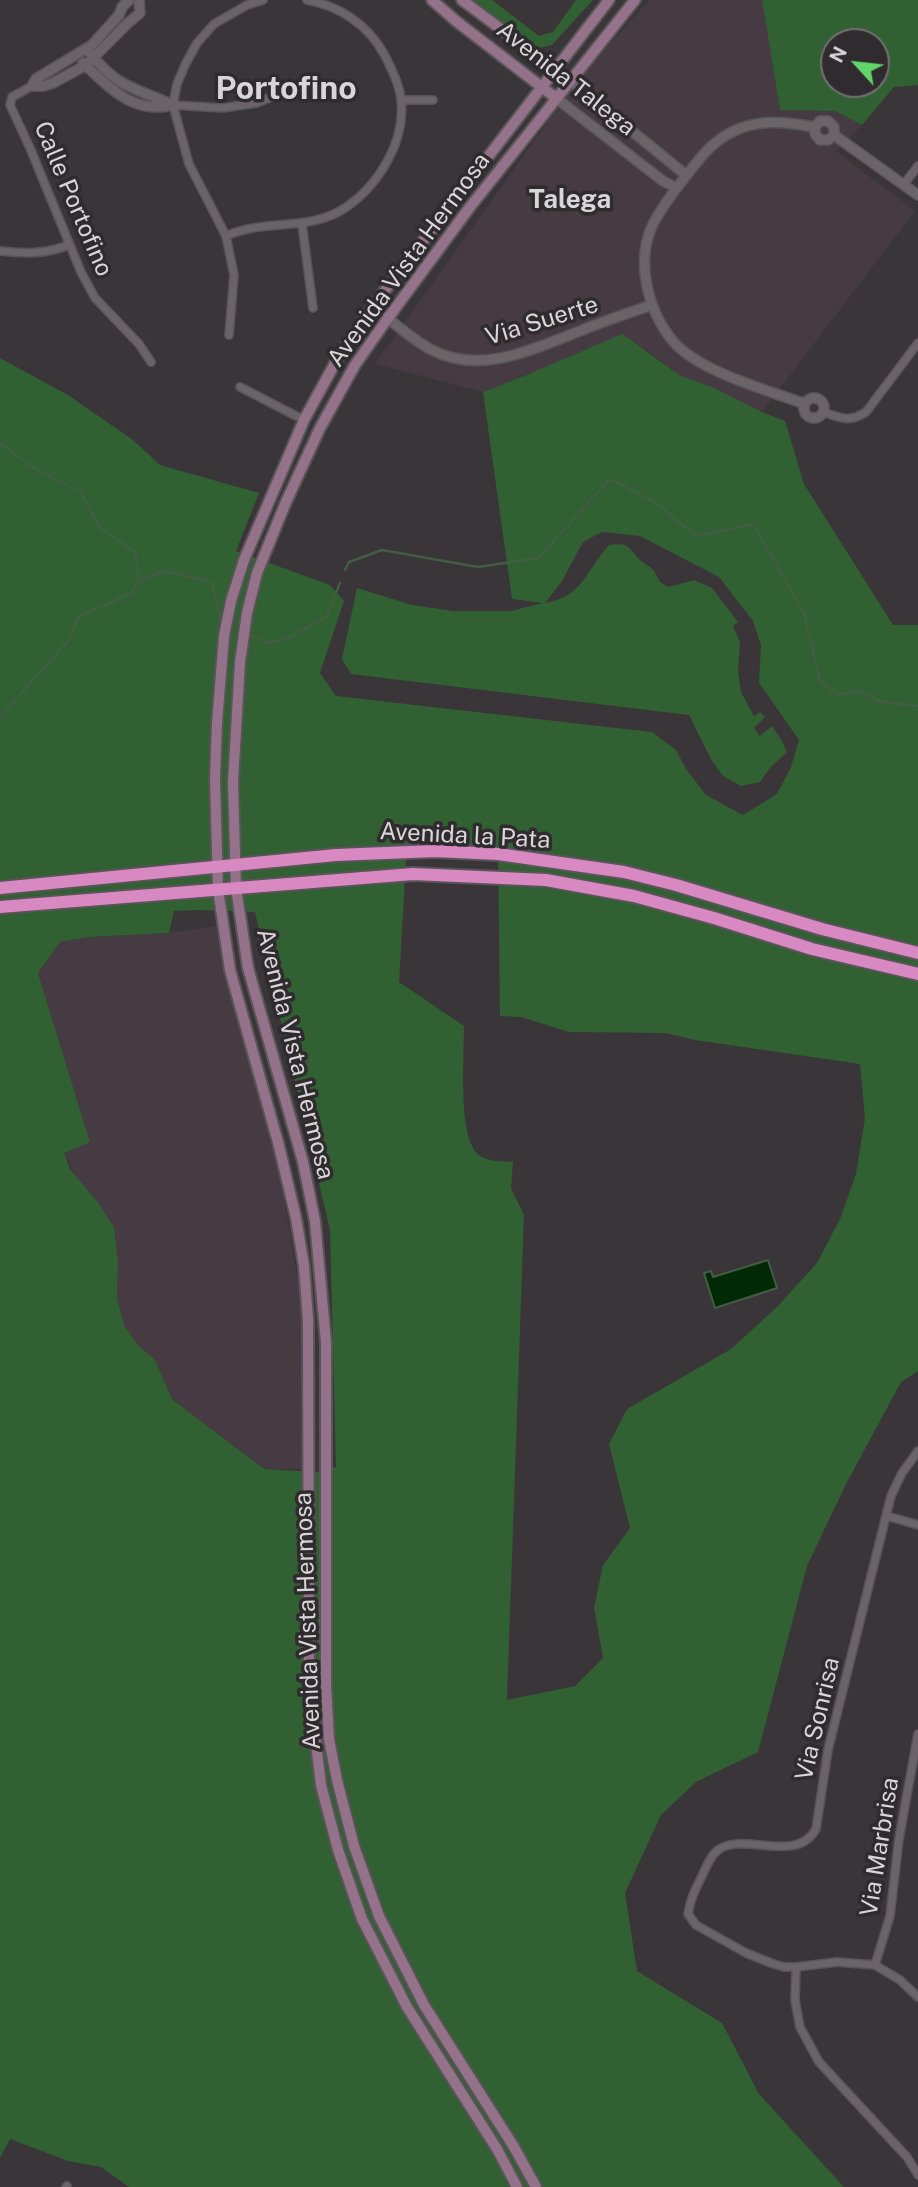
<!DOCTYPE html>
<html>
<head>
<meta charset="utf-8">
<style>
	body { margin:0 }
	#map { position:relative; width:918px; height:2187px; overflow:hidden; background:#3a3538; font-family:"Public Sans",sans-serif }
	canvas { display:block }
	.north { position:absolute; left:820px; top:28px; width:70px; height:70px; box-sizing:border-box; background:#302b2e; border:2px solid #746f72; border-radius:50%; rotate:297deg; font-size:19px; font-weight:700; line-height:28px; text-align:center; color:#d9d6d8 }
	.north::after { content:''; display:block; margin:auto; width:24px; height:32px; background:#62d469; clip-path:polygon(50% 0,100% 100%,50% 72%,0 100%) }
</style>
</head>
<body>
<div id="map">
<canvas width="918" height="2187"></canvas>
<div class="north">N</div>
</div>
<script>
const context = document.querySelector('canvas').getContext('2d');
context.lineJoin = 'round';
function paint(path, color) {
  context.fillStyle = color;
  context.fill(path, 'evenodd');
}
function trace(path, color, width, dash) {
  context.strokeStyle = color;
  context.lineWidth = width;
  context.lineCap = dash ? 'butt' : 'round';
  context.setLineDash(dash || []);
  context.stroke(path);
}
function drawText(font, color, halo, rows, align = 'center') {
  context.font = font + ' "Public Sans",sans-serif';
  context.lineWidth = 7;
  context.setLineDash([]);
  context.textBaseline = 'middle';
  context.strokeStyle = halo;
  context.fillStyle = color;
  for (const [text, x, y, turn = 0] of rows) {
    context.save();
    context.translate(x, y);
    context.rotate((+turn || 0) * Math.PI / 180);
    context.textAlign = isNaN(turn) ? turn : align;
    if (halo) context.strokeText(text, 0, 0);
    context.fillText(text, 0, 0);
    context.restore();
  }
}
const built = new Path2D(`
	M649 0H762L780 110 835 111 862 125 836 151 915 211 762 412 712 387 681 376 645 349 529 374 483 392 375 364 577 81Z
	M221 925 278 1162 304 1317 305 1469H264L172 1399 155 1360 137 1344 124 1325 117 1298 118 1262 64 1153 90 1141 38 973 60 942 88 937 169 933Z`);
const green = new Path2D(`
	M474 0H492L539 36 553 32 576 0H593L552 45 534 49Z
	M762 0H918V85L894 87 862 125 835 111 780 110ZM834 42H876V84H834Z
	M622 334 681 376 712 387 762 412 785 421 804 484 893 625H918V1371L901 1382 846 1484 807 1566 758 1752 696 1782 661 1815 625 1893 637 1971 722 2023 759 2094 844 2187H129L101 2167 68 2161 10 2139 0 2158V358L68 395 133 440 160 465 259 493 236 551 330 585 344 601 320 673 336 696 652 732 676 750 686 769 706 795 743 815 777 794 791 767 799 740 759 683 761 645 753 621 719 577 640 536 602 532 583 542 562 581 545 603C584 596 585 571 609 545 630 542 628 548 641 561 645 565 651 566 654 571 660 580 657 581 668 587L694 580 712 588 738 622 733 626 740 642 738 671 741 692 754 716 760 712 765 717 754 728 760 736 772 726 781 739 787 752 770 768 760 782 741 786 723 776 712 761 689 715 351 674 342 659 357 588 412 605 453 611H511L543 603 512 599 483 392 529 374ZM461 844 498 850 500 1016 521 1017 569 1032 665 1033 695 1040 860 1064 865 1118 856 1174 840 1219 817 1263 777 1307 731 1349 627 1409 609 1444 630 1528 603 1565 594 1608 603 1658 575 1686 507 1700 524 1215 511 1188 513 1162C499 1161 480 1162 473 1148 459 1124 464 1056 464 1026L399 982 407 845ZM198 910 255 912 330 1230 336 1467 317 1472 264 1469 172 1399 155 1360 137 1344 124 1325 117 1298 118 1262 114 1227 99 1204 70 1169 64 1153 90 1142 38 973 60 942 88 937 169 933 174 911Z`);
const water = new Path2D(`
	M768 1260 777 1288 715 1308 704 1273 711 1271 713 1277Z`);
const stream = new Path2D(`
	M0 443 34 468 80 491 99 527 135 552 139 580 165 571 212 582 221 621 224 622
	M345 570 349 562 382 550 478 567 538 558 610 479 656 503 696 536 753 524 804 613 820 681 839 695 859 691 882 702 918 706
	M249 634 267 643 283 640 318 622 326 617 340 583
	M0 717 69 640 78 617 132 593 139 580`);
const minor = new Path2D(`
	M32 86 12 97 10 105 30 148 81 272 95 298 139 344 151 362
	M401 100H433
	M173 105 223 108 256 103 282 93
	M904 184 918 166
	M302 224 313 308
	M226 236 189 164 173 105 177 84 185 65 197 43 214 24 247 5 263 0
	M0 251C24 254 46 254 69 245
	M229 335 234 275 226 236C266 218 309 232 345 208 379 185 406 141 401 99 399 83 391 68 384 54 368 25 340 6 307 0
	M240 387 304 420
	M823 412C841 418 849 423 866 412L918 343
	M918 1451 902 1473 891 1496 828 1750 816 1829C796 1865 743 1831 718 1850 710 1856 706 1868 701 1878 695 1890 690 1900 688 1914L696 1925 746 1953 771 1963 784 1967H796L837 1962 875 1965 900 1980 918 1997
	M887 1516 918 1525
	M875 1965 890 1916 899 1839 918 1734
	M796 1967 795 2000 800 2027 819 2062 907 2157 918 2175
	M66 2187 67 2186`);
const tertiary = new Path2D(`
	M90 53C117 88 136 88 173 105
	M83 63C109 87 133 115 173 105
	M569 80 686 175
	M32 86H43L53 83 86 65 128 23 140 13 139 0
	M32 86 36 79 92 45 119 15 122 7 129 0
	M556 98 663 181 677 188
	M834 135 918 195
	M373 306C391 320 413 341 434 351 482 375 535 348 580 331 604 321 628 313 652 305
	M804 408a10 10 0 1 1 20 0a10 10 0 1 1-20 0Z
	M805 404C767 390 697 371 672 340 648 310 635 261 653 224 662 207 674 191 686 176 702 155 716 137 741 128 767 119 789 123 815 127L820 121H828L834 127V135L828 140H820L815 134V127`);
const secondary = new Path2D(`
	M432 0 456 21 556 98
	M462 0 569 80
	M517 2187 497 2149 407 2007 362 1919 338 1850 321 1785 309 1687 308 1320 304 1266 296 1218 279 1146 230 970 218 889 215 780 217 723 224 636 231 601 244 560 304 420 340 354 373 306 609 0
	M536 2187 514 2147 424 2005 379 1916 354 1846 337 1780 329 1739 326 1685V1342L315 1221 303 1162 248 968 236 888 233 782 240 662 247 613 257 573 286 502 320 428 355 365 388 318 470 207 635 0`);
const trunk = new Path2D(`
	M0 888 336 855 435 851 498 854 624 872 676 885 822 929 918 953
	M0 907 413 874 546 880 634 896 714 918 812 949 918 974`);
const streetNames = [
	["Avenida Talega",566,79,38],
	["Calle Portofino",73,199,67],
	["Avenida Vista Hermosa",409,260,-54],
	["Via Suerte",542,321,-17],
	["Avenida la Pata",465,836,3],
	["Avenida Vista Hermosa",295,1054,76],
	["Avenida Vista Hermosa",308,1621,-92],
	["Via Sonrisa",818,1719,-77],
	["Via Marbrisa",880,1847,-81]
];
const neighbourhoodNames = [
	["Talega",570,200]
];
const districtNames = [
	["Portofino",286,89]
];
paint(built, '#463b42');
paint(green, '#316033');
paint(water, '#012905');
trace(water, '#425d44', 2);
trace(stream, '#425d44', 2.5);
trace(minor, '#585457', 10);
trace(tertiary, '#585457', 12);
trace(secondary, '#585457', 14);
trace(trunk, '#585457', 16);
trace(minor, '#6a6468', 7);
trace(tertiary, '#6a6468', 9);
trace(secondary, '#93728a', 10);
trace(trunk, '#d889c2', 12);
drawText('24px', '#d9d6d8', '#302b2e', streetNames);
drawText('bold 26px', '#d9d6d8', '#302b2e', neighbourhoodNames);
drawText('bold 32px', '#d9d6d8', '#302b2e', districtNames);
</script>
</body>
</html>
